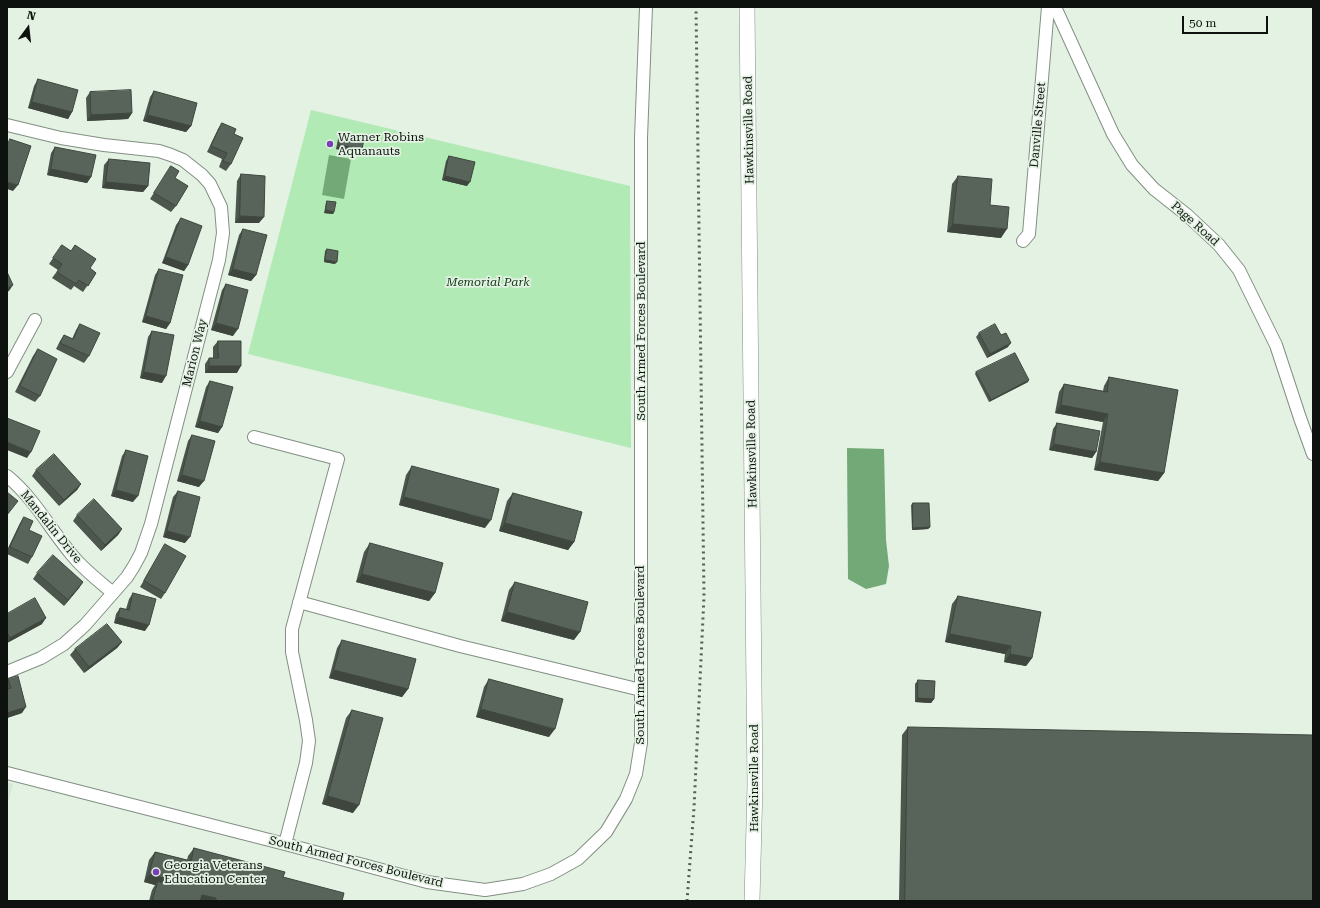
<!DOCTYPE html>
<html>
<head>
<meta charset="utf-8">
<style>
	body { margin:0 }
	#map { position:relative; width:1320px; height:908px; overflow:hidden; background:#e4f2e4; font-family:"Roboto Serif",serif }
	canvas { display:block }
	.frame { position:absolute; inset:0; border:8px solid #0d120e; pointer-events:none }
	.north { position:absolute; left:8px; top:8px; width:40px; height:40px; -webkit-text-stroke:3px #e4f2e4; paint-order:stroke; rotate:15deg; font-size:11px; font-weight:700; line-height:16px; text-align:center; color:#0d120e }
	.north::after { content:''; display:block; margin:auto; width:14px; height:18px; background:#0d120e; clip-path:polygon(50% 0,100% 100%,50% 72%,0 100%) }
	.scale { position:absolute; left:1182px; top:16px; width:86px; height:18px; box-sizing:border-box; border:2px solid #0d120e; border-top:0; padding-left:5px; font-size:12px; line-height:14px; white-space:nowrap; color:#0d120e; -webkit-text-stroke:3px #e4f2e4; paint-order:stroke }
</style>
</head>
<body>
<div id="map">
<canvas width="1320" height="908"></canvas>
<div class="frame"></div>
<div class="north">N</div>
<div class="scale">50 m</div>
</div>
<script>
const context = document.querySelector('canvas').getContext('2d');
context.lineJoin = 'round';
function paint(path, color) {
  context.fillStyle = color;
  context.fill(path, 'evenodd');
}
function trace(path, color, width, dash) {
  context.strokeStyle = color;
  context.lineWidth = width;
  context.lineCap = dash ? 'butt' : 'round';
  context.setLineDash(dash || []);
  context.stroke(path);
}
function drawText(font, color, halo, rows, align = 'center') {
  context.font = font + ' "Roboto Serif",serif';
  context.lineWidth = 3.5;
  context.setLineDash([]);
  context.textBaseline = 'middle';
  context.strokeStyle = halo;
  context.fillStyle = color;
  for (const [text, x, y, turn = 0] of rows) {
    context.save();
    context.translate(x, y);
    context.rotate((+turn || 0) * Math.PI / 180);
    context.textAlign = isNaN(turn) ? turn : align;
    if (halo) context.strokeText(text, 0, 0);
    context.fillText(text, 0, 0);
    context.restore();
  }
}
const built = new Path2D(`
	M7 782 13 784 7 806Z`);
const green = new Path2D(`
	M311 110 630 186 631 448 248 354Z`);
const water = new Path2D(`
	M329 155 351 159 344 199 322 195Z
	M847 448 884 449 886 540 889 566 886 584 866 589 848 579Z`);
const minor = new Path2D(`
	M1055 7 1113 134 1132 165 1154 189 1187 215 1219 245 1239 270 1276 345 1300 418 1313 454
	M7 125 61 138 104 145 159 151 171 155 183 160 202 175 210 184 221 207 223 233 219 260 151 524 141 553 134 566 127 577 85 625 64 644 41 658 7 672
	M1023 241 1029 234 1048 7
	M7 372 35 320
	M254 437 338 459 292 629V652L306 720 309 741 306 763 285 844
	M7 476C34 498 50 529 72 555 83 569 99 581 113 593
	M299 602 460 646 641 690
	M7 773 285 844 427 882 485 890 523 884 551 874 578 859 606 832 626 799 636 774 641 743V138L646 7`);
const major = new Path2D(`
	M747 7 755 785 752 901`);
const rail = new Path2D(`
	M687 901 694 808 704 596 696 7`);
const wall = new Path2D(`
	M38 79 72 112 68 119 28 108 34 86Z
	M154 91 191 126 186 132 143 121 150 97Z
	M90 92 132 113 128 119 87 121 86 98Z
	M222 123 234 134 231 164 226 171 219 167 222 159 207 152 218 129Z
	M341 134 362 149 359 153 336 149 338 139Z
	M55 147 91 177 87 183 47 175 51 153Z
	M449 156 467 186 442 180 446 161Z
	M109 159 148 186 143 192 102 188 104 165Z
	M171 166 175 178 176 206 171 212 150 199Z
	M241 174 259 223H235L237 181Z
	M958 176 990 205 1001 238 947 232 952 184Z
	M327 201 334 212 333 214 324 213 326 203Z
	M181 218 188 265 184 271 162 263 176 225Z
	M243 229 256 275 251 281 228 275 239 235Z
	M62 245 90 268 96 273 83 292 74 286 71 290 52 278 58 270 49 264Z
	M327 249 335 264 324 262 325 251Z
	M159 269 170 323 166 329 142 322 155 275Z
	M226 284 233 336 211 330 222 290Z
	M80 324 89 356 84 363 56 349 60 341 64 335 72 339 76 330Z
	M152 331 162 383 140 378 148 337Z
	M979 333 1001 335 1008 347 987 358 976 337Z
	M218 341 237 373H205V364L209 358H213V347Z
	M38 349 40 396 35 402 15 392 33 356Z
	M976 372 1028 382 989 402 975 374Z
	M1109 377 1164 473 1158 481 1094 470 1103 422 1055 413 1059 392 1064 384 1103 391 1104 386Z
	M210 381 222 427 218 433 195 427 206 387Z
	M1057 423 1096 452 1092 458 1049 450 1053 429Z
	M192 435 199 487 177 481 188 441Z
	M126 450 133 502 111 496 122 456Z
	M412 466 485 528 399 505 406 475Z
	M36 470 81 484 77 490 59 506 32 476Z
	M178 491 185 543 163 537 173 497Z
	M513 493 574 542 568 550 499 531 507 501Z
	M913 503 930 527 928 529 912 530 911 505Z
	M77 515 122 529 118 535 101 551 73 521Z
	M24 517 29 530 32 557 28 564 7 554V550L20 523Z
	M370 543 435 593 429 601 356 582 364 552Z
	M165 544V593L161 599 140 587 161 551Z
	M37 573 83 582 79 588 64 606 33 579Z
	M515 582 574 640 501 621 509 590Z
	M133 593 145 631 114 623 116 614 120 608 126 609 129 599Z
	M958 596 1032 658 1026 666 1004 662 1005 654 945 642 952 604Z
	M7 614 42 624 7 643Z
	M342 640 408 689 402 697 329 678 337 648Z
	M122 642 117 648 84 673 70 655 75 649Z
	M8 679 22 713 7 718V681Z
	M489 679 549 737 476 717 484 687Z
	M918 680 934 699 931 703 915 702V684Z
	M352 710 353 813 322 804 346 718Z
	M908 727 1313 901H899L902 735Z
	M194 848 283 877 342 901H149L152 890 155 885 144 882 149 860 155 852 187 860 188 856Z`);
const shadedWall = new Path2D(`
	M32 102 72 112 68 119 28 108Z
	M132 113 128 119 87 121 91 115Z
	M148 115 191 126 186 132 143 121Z
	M339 145 362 149 359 153 336 149Z
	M51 169 91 177 87 183 47 175Z
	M445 176 470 182 467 186 442 180Z
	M7 182 18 185 13 191 7 189Z
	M106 182 148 186 143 192 102 188Z
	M326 210 334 212 333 214 324 213Z
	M240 216 264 217 259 223H235Z
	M953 224 1007 229 1001 238 947 232Z
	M166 257 188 265 184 271 162 263Z
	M325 260 337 262 335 264 324 262Z
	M233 269 256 275 251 281 228 275Z
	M13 285 9 291 7 292V288Z
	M146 316 170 323 166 329 142 322Z
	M216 323 238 329 233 336 211 330Z
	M1011 343 1008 347 987 358 990 354Z
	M209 366H241L237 373H205Z
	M144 372 166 376 162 383 140 378Z
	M1029 380 1028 382 989 402 991 400Z
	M1061 405 1108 414 1103 422 1055 413Z
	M200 421 222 427 218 433 195 427Z
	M7 442 31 452 27 458 7 450Z
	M1054 444 1096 452 1092 458 1049 450Z
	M1100 462 1164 473 1158 481 1094 470Z
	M182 475 204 481 199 487 177 481Z
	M81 484 77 490 59 506 64 500Z
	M116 490 138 496 133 502 111 496Z
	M404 497 491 520 485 528 399 505Z
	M505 523 574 542 568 550 499 531Z
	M930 527 928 529 912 530 913 528Z
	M122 529 118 535 101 551 105 545Z
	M167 531 190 537 185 543 163 537Z
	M362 574 435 593 429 601 356 582Z
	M83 582 79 588 64 606 68 600Z
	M507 612 580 632 574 640 501 621Z
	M118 617 149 625 145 631 114 623Z
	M46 618 42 624 7 643V642L10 638Z
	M950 634 1011 646 1005 654 945 642Z
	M122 642 117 648 84 673 89 667Z
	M1010 654 1032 658 1026 666 1004 662Z
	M334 670 408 689 402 697 329 678Z
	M918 698 934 699 931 703 915 702Z
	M26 707 22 713 7 718V713Z
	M481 709 555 729 549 737 476 717Z
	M328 796 359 805 353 813 322 804Z
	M149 874 164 878 158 886V881L155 885 144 882Z
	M202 895 216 898 214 901H197Z`);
const building = new Path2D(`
	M38 79 78 90 72 112 32 102Z
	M131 90 132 113 91 115 90 92Z
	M154 91 197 103 191 126 148 115Z
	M222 123 236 129 234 134 243 138 231 164 223 161 227 153 211 146Z
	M341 134 364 139 362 149 339 145Z
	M10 139 31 146 18 185 7 182V147Z
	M55 147 96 155 91 177 51 169Z
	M449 156 475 162 470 182 445 176Z
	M109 159 150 163 148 186 106 182Z
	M171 166 179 171 175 178 188 186 176 206 154 193Z
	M241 174 265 176 264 217 240 216Z
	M958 176 992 179 990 205 1009 207 1007 229 953 224Z
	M327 201 336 202 334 212 326 210Z
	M181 218 202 226 188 265 166 257Z
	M243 229 267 235 256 275 233 269Z
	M62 245 71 251 75 245 96 259 90 268 96 273 88 286 79 280 76 284 57 272 62 264 53 258Z
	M327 249 338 251 337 262 325 260Z
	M159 269 183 275 170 323 146 316Z
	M7 272 13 285 7 288Z
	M226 284 248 290 238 329 216 323Z
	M80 324 100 333 89 356 60 343 64 335 73 339Z
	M995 324 1001 335 1006 333 1011 343 990 354 979 333Z
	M152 331 174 335 166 376 144 372Z
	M218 341H241V366H209V358H218Z
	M38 349 57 359 40 396 20 386Z
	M1015 353 1029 380 991 400 976 372Z
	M1109 377 1178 390 1164 473 1100 462 1108 414 1061 405 1064 384 1107 392Z
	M210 381 233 387 222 427 200 421Z
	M7 418 40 431 31 452 7 442Z
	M1057 423 1100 431 1096 452 1054 444Z
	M192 435 215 441 204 481 182 475Z
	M126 450 148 456 138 496 116 490Z
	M54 454 81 484 64 500 36 470Z
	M412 466 499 489 491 520 404 497Z
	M178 491 200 497 190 537 167 531Z
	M7 492 18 501 7 515Z
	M513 493 582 512 574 542 505 523Z
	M94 499 122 529 105 545 77 515Z
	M913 503H929L930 527 913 528Z
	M24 517 33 521 29 530 42 536 32 557 10 547Z
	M370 543 443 563 435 593 362 574Z
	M165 544 186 556 165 593 144 581Z
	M53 555 83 582 68 600 37 573Z
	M515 582 588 602 580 632 507 612Z
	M133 593 156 599 149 625 118 617 120 608 129 610Z
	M958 596 1041 612 1032 658 1010 654 1011 646 950 634Z
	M35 598 46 618 10 638 7 633V614Z
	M107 624 122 642 89 667 75 649Z
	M342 640 416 659 408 689 334 670Z
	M18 676 26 707 7 713V689L11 688 8 679Z
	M489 679 563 699 555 729 481 709Z
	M918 680 935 681 934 699 918 698Z
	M352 710 383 718 359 805 328 796Z
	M908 727 1313 735V901H905Z
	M194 848 285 872 283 877 344 893 342 901H216V898L202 895 200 901H152L158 881 162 883 164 878 149 874 155 852 191 861Z`);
const markers = [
	[330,144,4,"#7b3fb5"],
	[156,872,4,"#7b3fb5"]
];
const streetNames = [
	["Danville Street",1038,125,-85],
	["Hawkinsville Road",749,130,-91],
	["Page Road",1195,224,42],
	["South Armed Forces Boulevard",641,331,-90],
	["Marion Way",195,353,-76],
	["Hawkinsville Road",752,454,-91],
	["Mandalin Drive",51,527,51],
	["South Armed Forces Boulevard",640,655,-90],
	["Hawkinsville Road",754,778,-90],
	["South Armed Forces Boulevard",356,862,14]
];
const poiNames = [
	["Warner Robins",338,137],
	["Aquanauts",338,151],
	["Georgia Veterans",164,865],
	["Education Center",164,879]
];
const parkNames = [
	["Memorial Park",488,282]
];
paint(built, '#d5e8d5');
paint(green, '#b2eab5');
paint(water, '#72a976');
trace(minor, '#828f83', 14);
trace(major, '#828f83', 16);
trace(minor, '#fff', 12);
trace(major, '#fff', 15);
trace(rail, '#555d56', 3, [2, 4]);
paint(wall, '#4c564d');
paint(shadedWall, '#3e463e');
paint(building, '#586459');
trace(building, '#3e463e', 1);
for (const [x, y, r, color] of markers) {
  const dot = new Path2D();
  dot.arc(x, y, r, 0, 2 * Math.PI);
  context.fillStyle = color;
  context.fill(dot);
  trace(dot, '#e4f2e4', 1.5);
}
drawText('12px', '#0d120e', '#e4f2e4', streetNames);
drawText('12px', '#0d120e', '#e4f2e4', poiNames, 'left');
drawText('italic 12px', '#103816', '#e4f2e4', parkNames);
</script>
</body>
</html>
